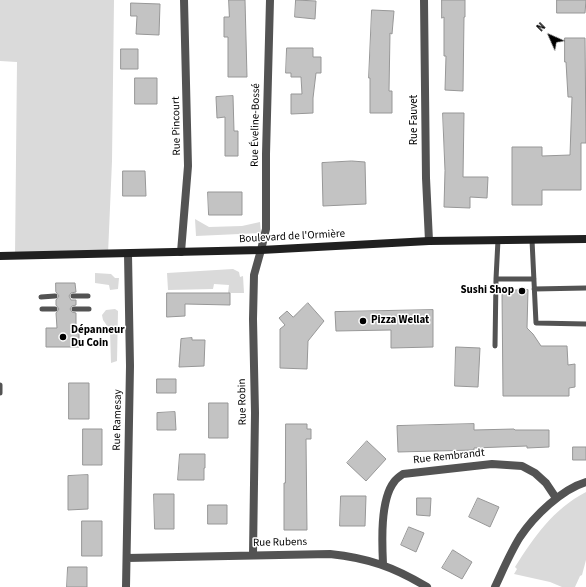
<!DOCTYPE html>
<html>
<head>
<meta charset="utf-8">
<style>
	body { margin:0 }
	#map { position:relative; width:586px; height:587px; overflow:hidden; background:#fff; font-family:"Source Sans 3",sans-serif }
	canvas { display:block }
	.north { position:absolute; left:530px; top:16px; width:40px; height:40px; -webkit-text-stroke:3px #fff; paint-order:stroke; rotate:315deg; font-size:11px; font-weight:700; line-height:16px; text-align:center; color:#000 }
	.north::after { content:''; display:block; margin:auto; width:14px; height:18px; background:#000; clip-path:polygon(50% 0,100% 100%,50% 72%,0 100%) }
</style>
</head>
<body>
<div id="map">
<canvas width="586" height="587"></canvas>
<div class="north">N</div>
</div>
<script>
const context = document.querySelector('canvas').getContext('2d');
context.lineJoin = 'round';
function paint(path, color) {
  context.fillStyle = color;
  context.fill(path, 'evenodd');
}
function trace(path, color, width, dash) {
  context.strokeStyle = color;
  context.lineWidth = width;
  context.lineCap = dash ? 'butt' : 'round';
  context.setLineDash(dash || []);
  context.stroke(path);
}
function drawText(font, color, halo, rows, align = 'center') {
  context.font = font + ' "Source Sans 3",sans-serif';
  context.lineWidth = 3;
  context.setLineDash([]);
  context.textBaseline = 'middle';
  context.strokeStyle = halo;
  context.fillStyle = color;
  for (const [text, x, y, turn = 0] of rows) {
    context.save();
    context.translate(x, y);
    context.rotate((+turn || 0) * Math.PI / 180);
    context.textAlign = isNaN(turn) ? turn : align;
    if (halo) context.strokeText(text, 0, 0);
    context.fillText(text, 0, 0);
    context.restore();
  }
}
const green = new Path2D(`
	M0 0H114L112 161 108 254 15 256 17 62 0 61Z
	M195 219 209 227 242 226 260 222 261 233 196 236Z
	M233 269 239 272 240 277 243 276 244 293H228L229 285 214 284 213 289 168 290 167 273Z
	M95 273 111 274 115 278H119L118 289 110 290 109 285 95 283Z
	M115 309 118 311 117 361 111 363 110 330 103 320 102 315 106 310Z
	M586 492V560L582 575 580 576 575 587H562L550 582 514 574 517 569 515 567C535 536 552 510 586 492Z`);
const building = new Path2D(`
	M229 0H245L247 77H228V37H224V17H229Z
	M296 0 316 1 315 19 295 17Z
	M442 0H465V17H464L463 91 445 90 446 56H444V17L442 18Z
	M557 0H586L585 13H557Z
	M131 3 160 4 159 35 136 34 137 16H131Z
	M372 10 394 11 392 34 390 33 389 91H392V113H370V78H369Z
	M565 38H585L586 143H581V190H542V205H512V147H542V156L570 155 572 97H568L566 62H565Z
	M287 48H313V57H321V73H316L313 98V113L291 114V94H302L301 77H291V73H286Z
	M121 49H138V69H121Z
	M135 78H157V104H135Z
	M233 96 234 131H238V156H225V117L217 118 216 97Z
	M443 113H464L463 177H488L487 198 470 197V208L444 207 445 171Z
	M352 161 365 162 366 204 323 206 322 163Z
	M123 171H145L146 196H123Z
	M208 192H242V215H209Z
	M56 283H75L76 292 71 293 69 296 71 300H76V305L72 306 70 309 72 312 76 313V328H79V347H46V328H57L56 313 59 309 56 305V300L59 296 56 292Z
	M528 290 527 328 533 334 541 346H567L568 365 575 364V387L569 388V396H503L502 291Z
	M167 293H230V305L185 304V316L167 317Z
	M308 303 324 321 308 341 307 369 280 368V329L285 325 279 318 287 311 293 317Z
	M433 310V347L391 348V330L336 331 335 312Z
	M192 338V340H205L204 366 179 367 181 339Z
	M456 347 480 348 478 387 455 386Z
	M157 379H176V393H157Z
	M69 383H89V419H69Z
	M209 403H228V438H209Z
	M175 412 176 430H157V413Z
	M286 424H307V429H311V439H306L307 530H284V483H285Z
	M474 424V430L514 429 515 430H549V447L527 448V446L474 448V450L398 452 397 426Z
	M83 429H102V465H83Z
	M367 441 386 459 366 481 347 463Z
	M573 447H586V460H573Z
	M180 454H205V468H204V480H178Z
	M88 475V509L68 510V476Z
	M154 494H174V529H155Z
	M341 496H366L365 526H340Z
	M417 498H431L430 516 417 515Z
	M478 498 499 507 490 527 469 517Z
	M208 505H227V524H208Z
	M82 521H102V556H82Z
	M409 527 424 533 416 552 401 545Z
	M453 550 472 562 462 579 442 568Z
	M68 567H87V587H67Z`);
const lane = new Path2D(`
	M498 240 496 279H534
	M532 240 536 323 586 324
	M534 289 586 288
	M73 296H88
	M41 297 55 296
	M42 309H55
	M74 309H89
	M495 346 496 279
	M0 385V393`);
const street = new Path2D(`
	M424 0 426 178 429 241
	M181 252 188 166 184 0
	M253 554 255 413 253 319 254 275 261 250 266 229V154L270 0
	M127 558 330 554C368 558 394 567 427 587
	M383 564C382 543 380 500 394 482 396 479 400 476 403 474L492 464 522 466 535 473 546 483 556 498
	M126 587 130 366 128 254
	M495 587C503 570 510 553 520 537 534 516 562 489 586 482`);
const secondary = new Path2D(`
	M0 256 261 250 429 241 586 239`);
const markers = [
	[522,291,4,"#000"],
	[363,321,4,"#000"],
	[63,337,4,"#000"]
];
const streetNames = [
	["Rue Fauvet",415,120,-90],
	["Rue Éveline-Bossé",256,125,-89],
	["Rue Pincourt",177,126,-91],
	["Boulevard de l'Ormière",292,237,-3],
	["Rue Robin",243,402,-91],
	["Rue Ramesay",118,420,-89],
	["Rue Rembrandt",449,457,-6],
	["Rue Rubens",280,543,-1]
];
const poiNames = [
	["Sushi Shop",514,291,"right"],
	["Pizza Wellat",371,321],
	["Dépanneur",71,331],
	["Du Coin",71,344]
];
paint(green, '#dadada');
paint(building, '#c3c3c3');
trace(building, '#979797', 1);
trace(lane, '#535353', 5);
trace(street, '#535353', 8);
trace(secondary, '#202020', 8);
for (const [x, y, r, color] of markers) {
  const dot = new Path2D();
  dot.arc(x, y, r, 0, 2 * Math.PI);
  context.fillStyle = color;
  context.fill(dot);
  trace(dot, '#fff', 1.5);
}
drawText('11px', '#000', '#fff', streetNames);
drawText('bold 11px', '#000', '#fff', poiNames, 'left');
</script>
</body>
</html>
